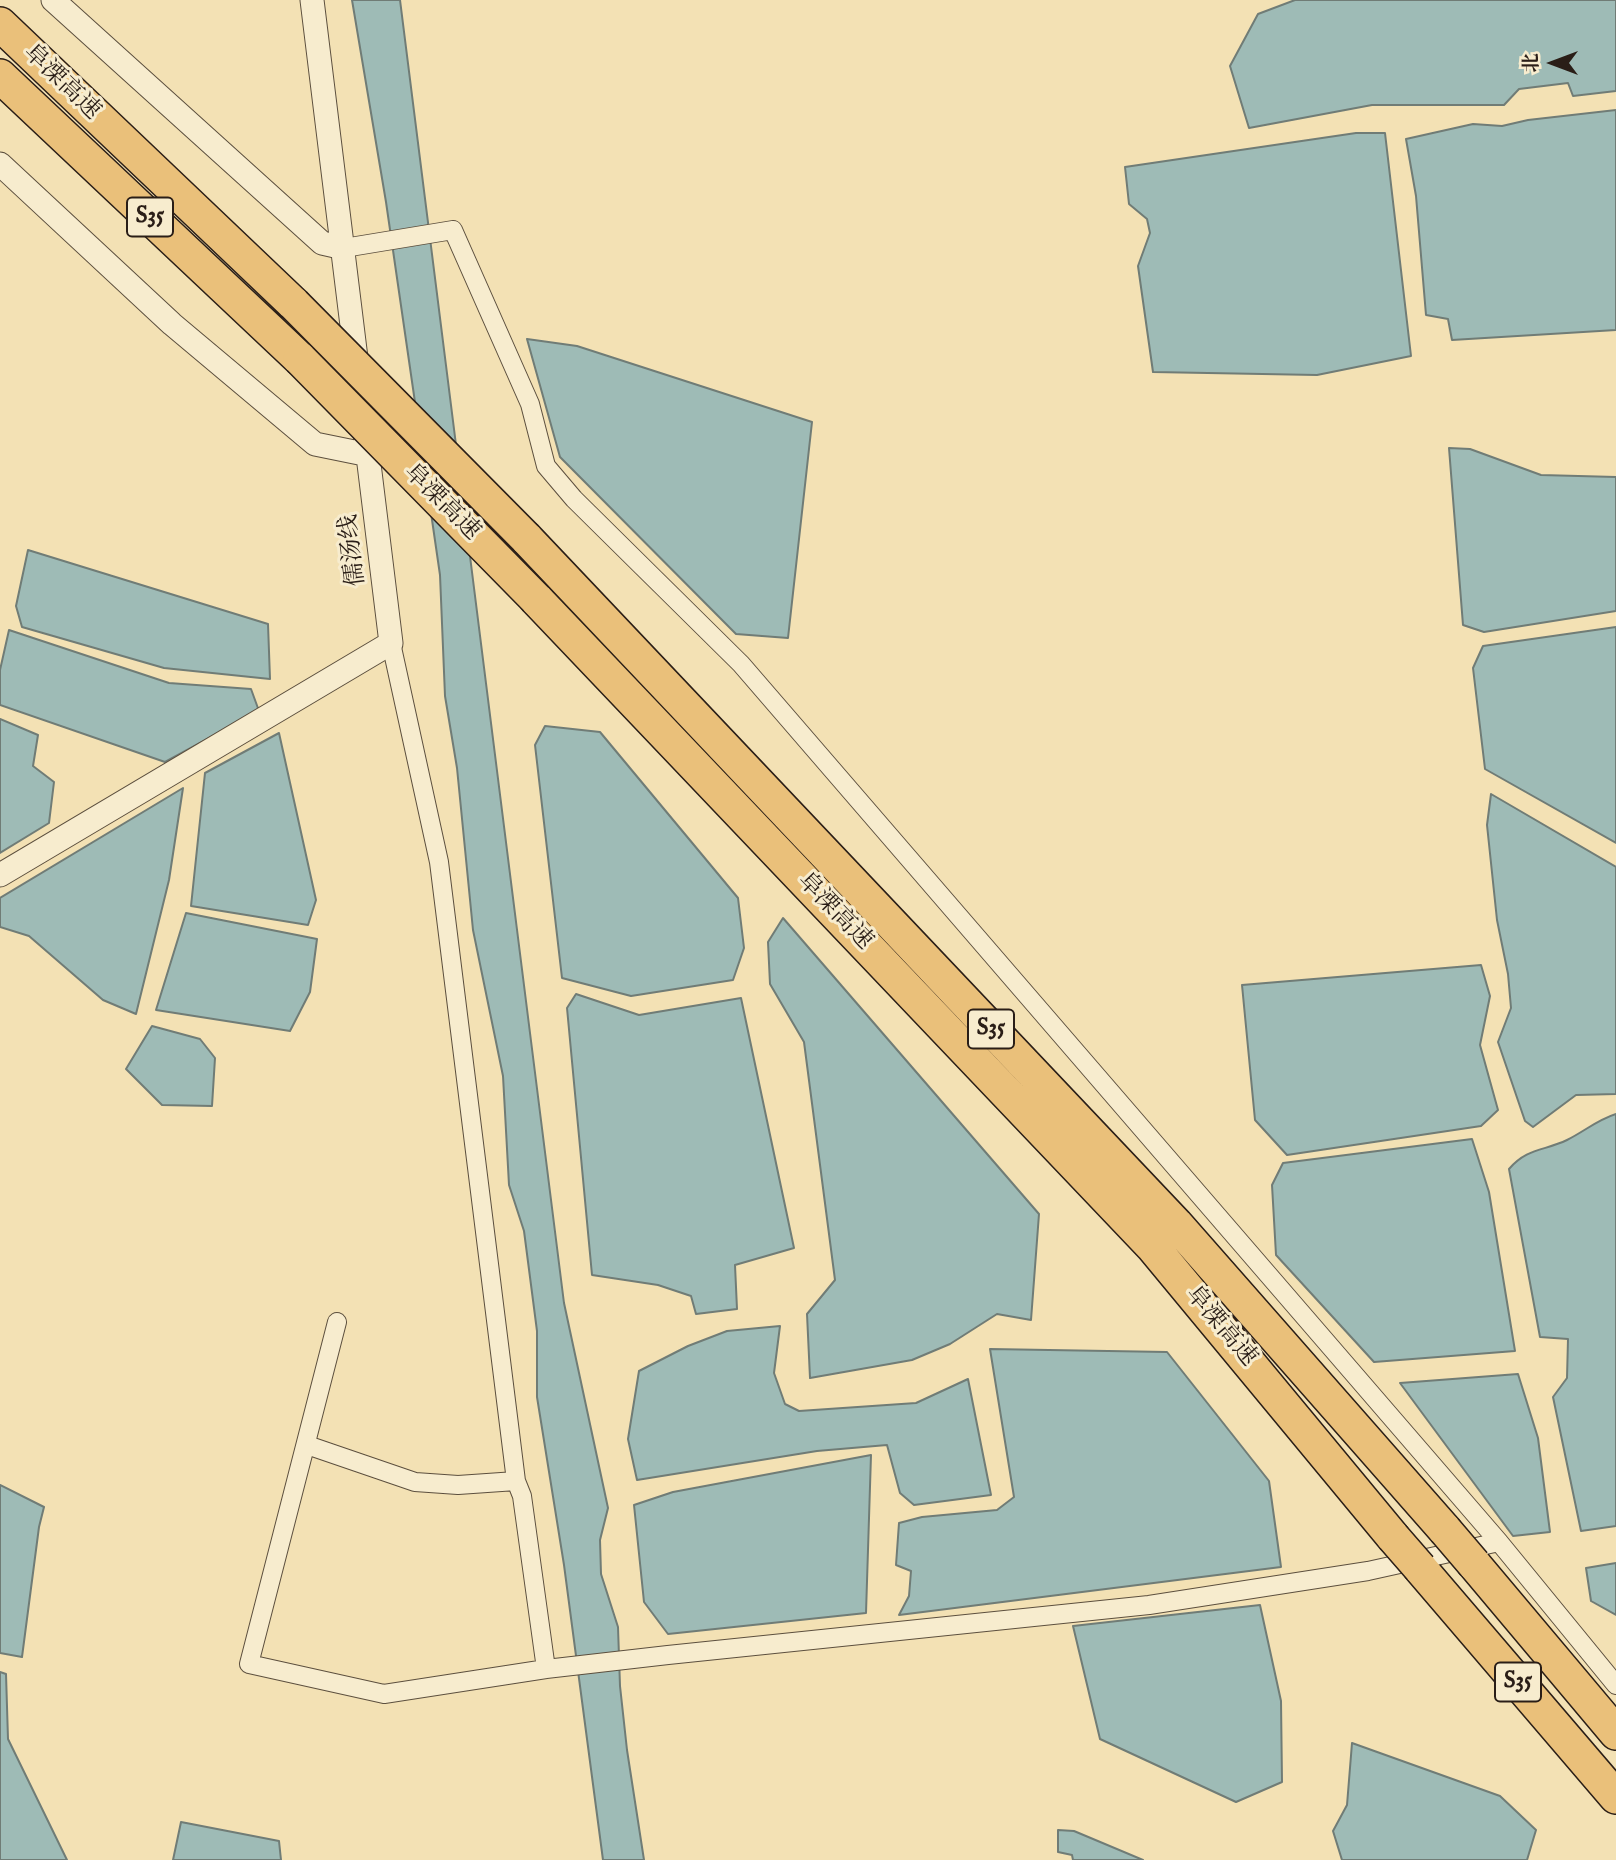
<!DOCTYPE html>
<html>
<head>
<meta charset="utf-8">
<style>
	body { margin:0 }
	#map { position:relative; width:1616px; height:1860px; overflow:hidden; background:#f3e1b4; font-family:"IM FELL English","Noto Serif SC",serif }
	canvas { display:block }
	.north { position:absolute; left:1518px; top:28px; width:70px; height:70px; -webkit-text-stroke:5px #f7ecce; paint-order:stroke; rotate:270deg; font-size:19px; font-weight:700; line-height:28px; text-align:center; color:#2a1e17 }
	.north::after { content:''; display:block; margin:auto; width:24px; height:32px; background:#2a1e17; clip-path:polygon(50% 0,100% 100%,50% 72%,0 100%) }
</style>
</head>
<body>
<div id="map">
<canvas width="1616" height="1860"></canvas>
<div class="north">北</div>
</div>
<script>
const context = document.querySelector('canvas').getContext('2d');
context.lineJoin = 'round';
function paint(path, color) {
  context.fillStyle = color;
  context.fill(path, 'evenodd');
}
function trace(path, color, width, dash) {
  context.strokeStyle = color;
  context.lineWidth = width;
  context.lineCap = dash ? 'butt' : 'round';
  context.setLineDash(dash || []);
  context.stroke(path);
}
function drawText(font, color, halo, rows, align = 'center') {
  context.font = font + ' "IM FELL English","Noto Serif SC",serif';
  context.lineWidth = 6;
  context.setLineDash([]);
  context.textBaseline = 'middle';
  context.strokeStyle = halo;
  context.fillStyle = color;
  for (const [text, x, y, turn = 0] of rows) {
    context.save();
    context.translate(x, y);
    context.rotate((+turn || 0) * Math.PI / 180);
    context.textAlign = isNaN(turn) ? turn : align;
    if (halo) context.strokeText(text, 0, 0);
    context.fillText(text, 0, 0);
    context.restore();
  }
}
const water = new Path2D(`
	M352 0H400L564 1303 608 1508 600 1540 601 1574 618 1627 620 1686 627 1750 644 1860H603L564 1565 537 1397V1331L524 1231 509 1185 503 1076 473 930 457 768 445 696 440 575 386 202Z
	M1295 0H1616V91L1573 96 1568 83 1519 89 1504 105H1372L1249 128 1230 66 1258 14Z
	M1616 110V330L1452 340 1448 319 1426 315 1416 196 1406 139 1473 124 1502 126 1528 120Z
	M1356 133H1385L1411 356 1317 375 1153 372 1138 266 1150 233 1147 219 1129 204 1125 167Z
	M527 339 577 346 812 422 788 638 736 634 560 457Z
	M1449 448 1470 449 1541 475 1616 477V611L1484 632 1463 625Z
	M28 550 268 624 270 679 164 668 22 627 16 606Z
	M1616 627V843L1485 769 1473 668 1483 646Z
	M9 630 169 683 251 689 259 711 165 762 0 705V670Z
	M0 719 38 735 33 766 54 782 49 823 0 853Z
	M545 726 600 732 738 898 744 948 733 980 631 996 562 978 535 745Z
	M279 733 316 900 308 925 191 906 205 773Z
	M183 788 169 880 136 1014 103 1000 29 936 0 927V898Z
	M1491 794 1616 867V1094L1576 1095 1533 1127 1525 1121 1498 1042 1511 1008 1508 974 1497 920 1487 825Z
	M186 913 317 939 310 992 290 1031 156 1010Z
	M783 918 1039 1214 1031 1320 997 1314 950 1344 912 1360 810 1378 807 1314 835 1280 804 1042 770 984 768 942Z
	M1481 965 1490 996 1480 1045 1498 1110 1481 1126 1287 1155 1255 1120 1242 985Z
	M576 994 639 1015 741 998 794 1248 735 1265 737 1309 696 1314 691 1296 658 1285 592 1275 567 1008Z
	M152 1026 200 1039 215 1058 212 1106 162 1105 126 1069Z
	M1616 1114V1526L1581 1531 1553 1397 1567 1378 1568 1339 1540 1337 1509 1169C1527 1148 1544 1151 1567 1140 1585 1131 1597 1120 1616 1114Z
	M1472 1139 1489 1192 1515 1351 1374 1362 1276 1255 1272 1185 1283 1163Z
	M780 1326 774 1373 785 1404 799 1411 916 1403 968 1379 991 1495 914 1505 900 1493 887 1445 817 1451 637 1480 628 1439 639 1371 688 1346 727 1331Z
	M990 1349 1167 1352 1269 1481 1281 1567 899 1615 909 1596 911 1571 896 1565 899 1523 922 1517 997 1510 1014 1497Z
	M1518 1374 1538 1438 1550 1532 1513 1536 1400 1383Z
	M871 1455 866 1613 668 1634 644 1602 634 1505 673 1492Z
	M0 1485 44 1507 39 1527 22 1657 0 1653Z
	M1616 1563V1615L1591 1601 1586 1568Z
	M1260 1605 1281 1701 1282 1782 1236 1802 1100 1739 1073 1626Z
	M0 1672 6 1674 8 1739 67 1860H0Z
	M1352 1743 1500 1796 1536 1830 1527 1860H1342L1333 1831 1347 1805Z
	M181 1822 279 1841 281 1860H173Z
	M1058 1830 1074 1831 1143 1860H1073L1072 1855 1058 1852Z`);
const minor = new Path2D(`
	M344 248 453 230 530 404 546 466 574 499 741 664 1499 1542 1616 1685
	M391 643 439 862 516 1481 522 1496 546 1669
	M337 1322 249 1664 384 1694 546 1669 668 1655 1149 1605 1368 1571 1499 1542
	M307 1445 415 1482 458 1485 516 1481`);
const tertiary = new Path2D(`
	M53 0 322 243 344 248
	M0 164 172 324 315 444 369 455
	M0 875 391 643 312 0`);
const motorway = new Path2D(`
	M0 24 294 304
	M0 76 300 359
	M526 538 1176 1224 1445 1530
	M536 599 1152 1246 1393 1537
	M1474 1564 1616 1733
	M1420 1568 1616 1797`);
const motorwayBridge = new Path2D(`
	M294 304 526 538
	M300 359 536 599
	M1445 1530 1474 1564
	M1393 1537 1420 1568`);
const shields = [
	[150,217,46],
	[991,1029,46],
	[1518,1682,46]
];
const shieldNames = [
	["S35",150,217],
	["S35",991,1029],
	["S35",1518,1682]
];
const streetNames = [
	["阜溧高速",61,83,44],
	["阜溧高速",441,503,45],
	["儒汤线",354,550,-97],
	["阜溧高速",834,912,46],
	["阜溧高速",1220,1327,50]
];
paint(water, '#9ebbb6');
trace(water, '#707c76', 2);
trace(minor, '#5c4f3e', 20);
trace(tertiary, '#5c4f3e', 25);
trace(motorway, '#2a1e17', 36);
trace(minor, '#f7ecce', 18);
trace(tertiary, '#f7ecce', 23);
trace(motorway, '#eac07a', 33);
trace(motorwayBridge, '#2a1e17', 36, []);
trace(motorwayBridge, '#eac07a', 33);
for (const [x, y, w] of shields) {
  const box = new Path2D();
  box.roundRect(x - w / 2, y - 19.5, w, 39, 5);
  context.fillStyle = '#f7ecce';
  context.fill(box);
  trace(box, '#2a1e17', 2);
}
drawText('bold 23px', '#2a1e17', null, shieldNames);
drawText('24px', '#2a1e17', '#f7ecce', streetNames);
</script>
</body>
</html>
